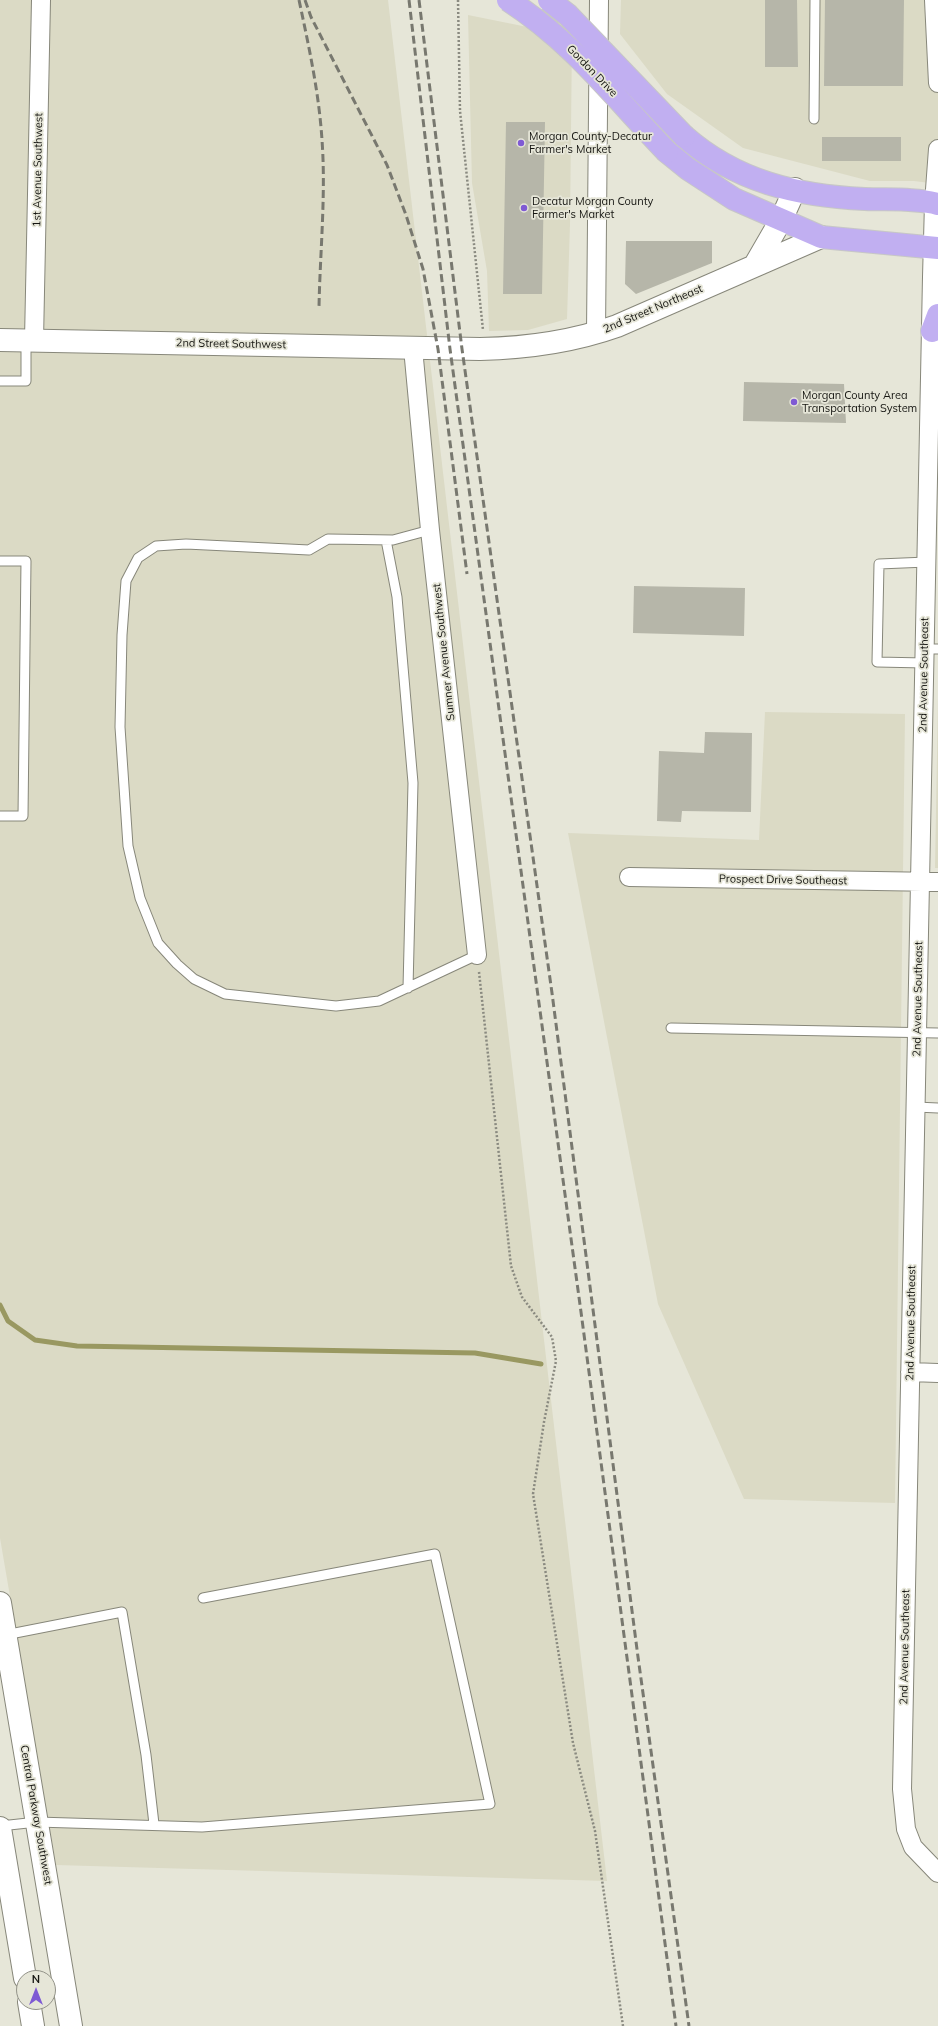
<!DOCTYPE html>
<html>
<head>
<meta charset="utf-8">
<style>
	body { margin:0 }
	#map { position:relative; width:938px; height:2026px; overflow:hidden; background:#e6e6d8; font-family:Mulish,sans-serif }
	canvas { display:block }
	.north { position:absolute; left:16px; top:1970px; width:40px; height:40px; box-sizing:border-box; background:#e6e6d8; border:1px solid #929288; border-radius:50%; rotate:0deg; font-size:11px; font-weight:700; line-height:16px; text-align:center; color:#151511 }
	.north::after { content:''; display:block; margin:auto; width:14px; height:18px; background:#7f5ad4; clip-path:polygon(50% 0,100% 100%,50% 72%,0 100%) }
</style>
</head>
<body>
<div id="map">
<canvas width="938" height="2026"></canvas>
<div class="north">N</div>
</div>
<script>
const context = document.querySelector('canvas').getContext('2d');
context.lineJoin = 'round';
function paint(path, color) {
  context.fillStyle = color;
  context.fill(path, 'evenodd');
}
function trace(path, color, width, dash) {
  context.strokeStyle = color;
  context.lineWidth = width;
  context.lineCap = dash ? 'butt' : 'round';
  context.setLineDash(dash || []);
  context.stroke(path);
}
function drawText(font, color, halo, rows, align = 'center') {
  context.font = font + ' Mulish,sans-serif';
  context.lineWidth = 3.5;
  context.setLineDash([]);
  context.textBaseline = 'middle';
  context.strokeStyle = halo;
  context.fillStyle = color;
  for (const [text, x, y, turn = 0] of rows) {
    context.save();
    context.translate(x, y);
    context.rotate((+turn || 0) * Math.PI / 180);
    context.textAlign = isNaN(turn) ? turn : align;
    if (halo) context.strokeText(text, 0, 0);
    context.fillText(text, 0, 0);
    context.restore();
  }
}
const built = new Path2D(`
	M0 0H388L607 1881 56 1865 0 1538Z
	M621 0H938V184L914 181H870L743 148 667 94 620 34Z
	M468 15 572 36 570 224 567 319 528 330 489 331 487 271 472 183Z
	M938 698V868H935Z
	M765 712 905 714 895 1503 744 1499 658 1304 568 833 759 840Z`);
const stream = new Path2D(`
	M0 1305 8 1321 35 1340 77 1346 475 1353 541 1364`);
const building = new Path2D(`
	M765 0H797L798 67H765Z
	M825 0H904L903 86H824Z
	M506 122H545L542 294H503Z
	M822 137H901V161H822Z
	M626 241H712V263L636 294 625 284Z
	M744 382 844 384 846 423 743 421Z
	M634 586 745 588 744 636 633 633Z
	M705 732 752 733 751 812 682 811 681 822 657 821 659 751 704 753Z`);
const path = new Path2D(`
	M458 0 460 111 483 330
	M479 972 511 1266 522 1297 552 1337 556 1361 544 1422 533 1494 573 1743 595 1831 623 2026`);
const service = new Path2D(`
	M814 119 815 0
	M0 381H26V340
	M430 530 393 540 328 539 309 550 186 544 156 546 138 558 126 581 122 635 120 727 128 846 140 898 158 943 177 964 194 979 225 994 336 1006 379 1001 477 955
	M386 540 397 597 413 783 408 988
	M0 561H26L23 816H0
	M925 649H938
	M925 663 877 662 879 564 927 562
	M671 1028 938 1033
	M916 1107 938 1108
	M5 1635 122 1612 146 1755 154 1824
	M0 1826 37 1822 202 1827 490 1804 435 1554 203 1598`);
const minor = new Path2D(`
	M934 0 938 83
	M938 149 934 203 932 277 902 1789 906 1829 913 1847 938 1873
	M596 333 599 0
	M34 340 41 0
	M413 348 430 530 477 955
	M629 877 938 882
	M910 1372 938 1373`);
const tertiary = new Path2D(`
	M755 265 781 220 795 189
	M0 340 480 349C528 348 572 342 617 326L821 237
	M0 1603 71 2026
	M0 1828 25 1978
	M29 2002 33 2026`);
const primary = new Path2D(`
	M684 136C735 181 797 196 865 199 888 200 915 198 938 204
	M667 152 688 169 734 199 821 237 938 248
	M932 331 938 315`);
const rail = new Path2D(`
	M299 0C309 47 319 93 322 140 326 194 320 253 319 307
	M305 0 311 17 387 165 406 215 423 269 438 349 467 574
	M409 0 450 349 581 1312 676 2026
	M419 0 462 349 552 993 638 1657 689 2026`);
const primaryBridge = new Path2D(`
	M508 0C574 43 614 97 667 152
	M549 0 568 15 684 136`);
const markers = [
	[521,143,4,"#7f5ad4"],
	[524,208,4,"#7f5ad4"],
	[794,402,4,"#7f5ad4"]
];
const streetNames = [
	["Gordon Drive",592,71,46],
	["1st Avenue Southwest",38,170,-89],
	["2nd Street Northeast",653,309,-23],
	["2nd Street Southwest",231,344,1],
	["Sumner Avenue Southwest",444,652,-96],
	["2nd Avenue Southeast",924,675,-89],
	["Prospect Drive Southeast",783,880,1],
	["2nd Avenue Southeast",918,999,-89],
	["2nd Avenue Southeast",911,1323,-89],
	["2nd Avenue Southeast",905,1647,-89],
	["Central Parkway Southwest",36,1815,80]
];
const poiNames = [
	["Morgan County-Decatur",529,137],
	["Farmer's Market",529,150],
	["Decatur Morgan County",532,202],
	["Farmer's Market",532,215],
	["Morgan County Area",802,396],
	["Transportation System",802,409]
];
paint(built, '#dbdac5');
trace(stream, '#999861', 5);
paint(building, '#b6b6a9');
trace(service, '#87877a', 11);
trace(minor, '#87877a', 20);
trace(tertiary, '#87877a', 24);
trace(primary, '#c7c7c6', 24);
trace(path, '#8a8a80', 2.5, [2, 2]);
trace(service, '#fff', 9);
trace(minor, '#fff', 18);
trace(tertiary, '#fff', 22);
trace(primary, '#c1aff1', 22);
trace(rail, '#78786f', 3, [8, 4]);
trace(primaryBridge, '#c7c7c6', 24, []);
trace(primaryBridge, '#c1aff1', 22);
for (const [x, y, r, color] of markers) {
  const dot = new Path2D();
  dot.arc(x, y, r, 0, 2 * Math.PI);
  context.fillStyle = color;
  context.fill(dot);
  trace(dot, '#e6e6d8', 1.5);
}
drawText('11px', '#151511', '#e6e6d8', streetNames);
drawText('11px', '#151511', '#e6e6d8', poiNames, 'left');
</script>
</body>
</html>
